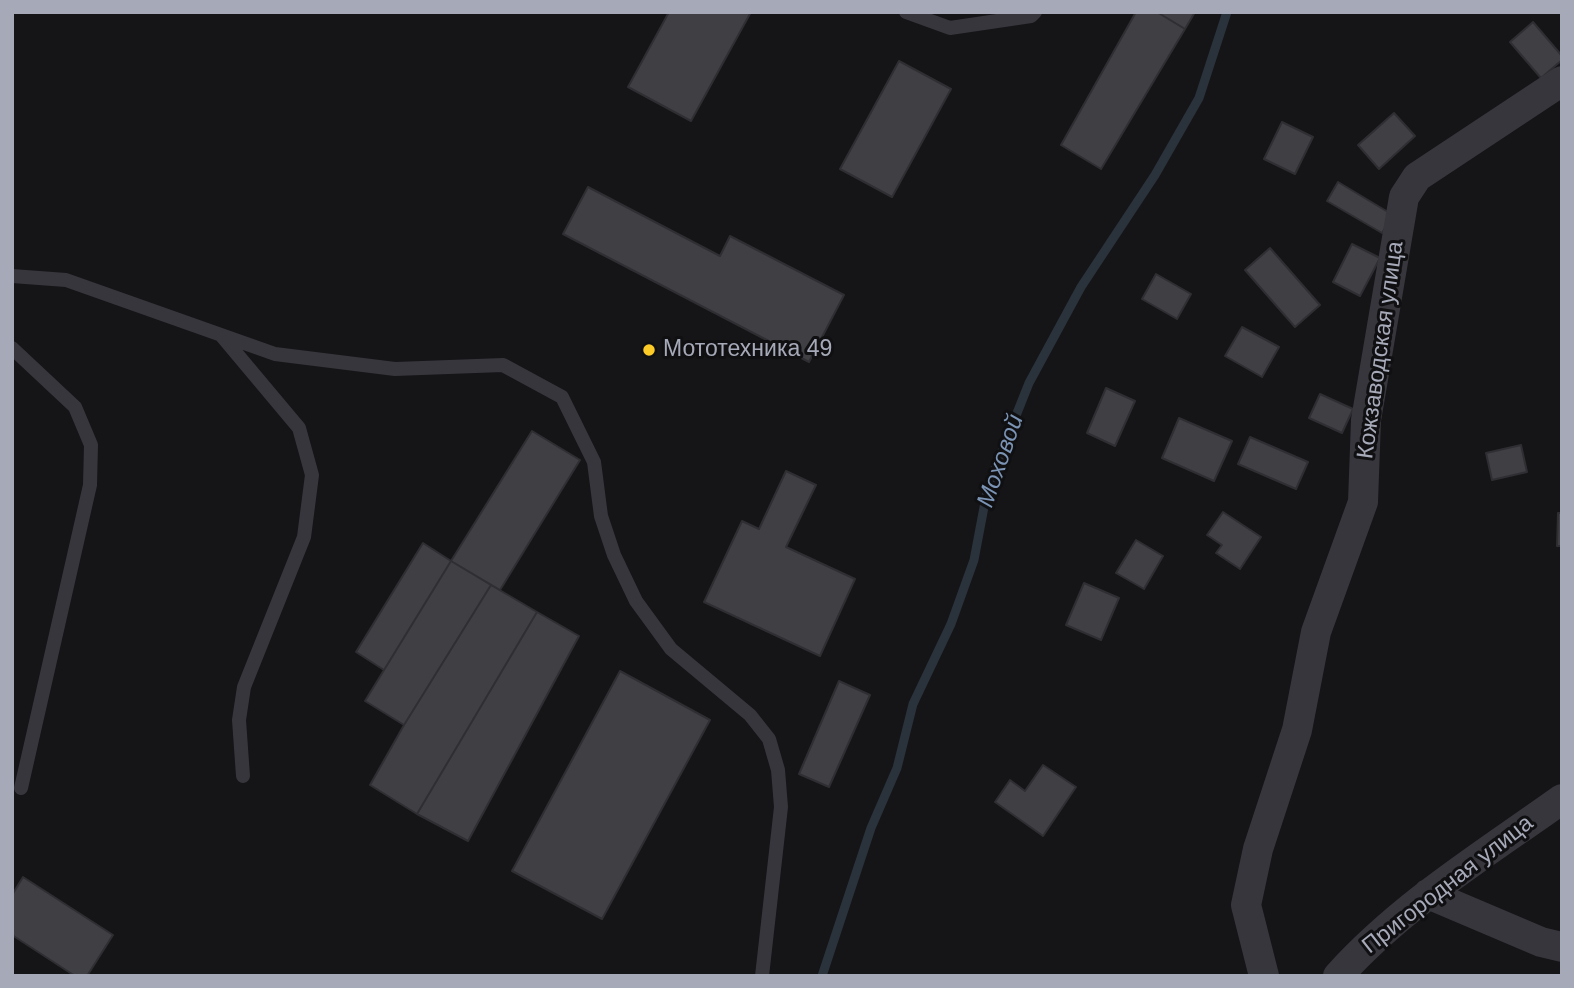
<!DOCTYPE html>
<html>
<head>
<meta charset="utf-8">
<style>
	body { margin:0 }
	#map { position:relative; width:1574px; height:988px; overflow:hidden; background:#151517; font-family:Helvetica,sans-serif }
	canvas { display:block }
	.frame { position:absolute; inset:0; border:14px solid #a6a9b8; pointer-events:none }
</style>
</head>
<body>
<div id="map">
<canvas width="1574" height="988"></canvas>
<div class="frame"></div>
</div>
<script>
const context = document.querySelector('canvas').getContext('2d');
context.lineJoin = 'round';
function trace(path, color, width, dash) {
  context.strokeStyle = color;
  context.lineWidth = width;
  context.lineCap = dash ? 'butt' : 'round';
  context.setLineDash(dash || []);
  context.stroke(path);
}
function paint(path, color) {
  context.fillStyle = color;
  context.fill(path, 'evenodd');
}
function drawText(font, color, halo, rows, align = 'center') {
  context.font = font + ' Helvetica,sans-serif';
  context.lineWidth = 6;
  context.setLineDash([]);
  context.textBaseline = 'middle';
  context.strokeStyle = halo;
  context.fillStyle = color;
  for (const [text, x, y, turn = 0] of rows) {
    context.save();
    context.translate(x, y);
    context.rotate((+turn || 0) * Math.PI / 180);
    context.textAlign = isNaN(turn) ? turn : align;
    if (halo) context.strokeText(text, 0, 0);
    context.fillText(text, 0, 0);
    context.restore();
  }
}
const stream = new Path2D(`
	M822 976 871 828 897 768 913 704 951 624 974 560 988 486 1029 383 1081 287 1155 175 1199 98 1227 12`);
const building = new Path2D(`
	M669 12H751L691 121 628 87Z
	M1136 12H1157L1185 29 1101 169 1061 145Z
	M1157 12H1195L1185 29Z
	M1533 22 1562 56V60L1541 78 1510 42Z
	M899 61 951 89 892 197 840 169Z
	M1394 113 1415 136 1379 169 1358 145Z
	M1282 122 1313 137 1295 174 1264 159Z
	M1338 182 1393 215 1382 233 1327 201Z
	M588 187 720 256 730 236 844 295 809 362 563 234Z
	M1352 244 1380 258 1360 296 1333 282Z
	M1270 248 1320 305 1295 327 1245 270Z
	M1156 274 1191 294 1177 319 1142 299Z
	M1242 327 1279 347 1262 377 1225 356Z
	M1106 388 1135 401 1115 446 1087 433Z
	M1320 394 1353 409 1342 433 1309 418Z
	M1179 418 1232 441 1214 481 1162 458Z
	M532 431 580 460 500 590 451 561Z
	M1250 437 1308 462 1296 489 1238 464Z
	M1521 445 1527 472 1492 480 1486 453Z
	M786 471 816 485 786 547 855 579 820 656 704 602 742 521 759 529Z
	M1223 512 1261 537 1240 569 1216 553 1222 545 1207 535Z
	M1558 513H1562V546H1557Z
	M1136 540 1163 556 1144 589 1116 573Z
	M423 543 451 561 384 670 356 652Z
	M451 561 491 585 404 725 365 701Z
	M1084 583 1119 598 1101 640 1066 625Z
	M491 585 537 612 417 814 370 785 404 725Z
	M537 612 579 636 468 841 417 814Z
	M620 671 710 720 602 919 512 871Z
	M839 681 870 695 829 787 799 774Z
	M1043 765 1076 787 1043 836 995 802 1010 780 1025 791Z
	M23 877 113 935 87 976H75L12 935V895Z`);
const lane = new Path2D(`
	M906 12 950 28 1031 16 1035 12
	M12 276 66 280 275 354 395 369 503 365 562 397 594 462 601 516 614 555 636 601 671 649 750 715 769 739 778 770 781 807 762 976
	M221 335 299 428 312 475 304 537 244 687 239 720 243 776
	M12 348 75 407 91 445 90 485 21 788`);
const street = new Path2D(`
	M1428 894 1541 942 1562 947
	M1264 976 1246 905 1258 849 1297 730 1316 632 1363 502 1366 420 1404 197 1417 177 1562 81
	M1338 976C1402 905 1485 854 1562 799`);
const markers = [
	[649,350,7,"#fccb28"]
];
const poiNames = [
	["Мототехника 49",663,350]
];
const streetNames = [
	["Кожзаводская улица",1381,350,-82],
	["Пригородная улица",1448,885,-38]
];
const waterNames = [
	["Моховой",1001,461,-71]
];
trace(stream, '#2a323b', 9);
paint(building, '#3f3f44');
trace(building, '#2f2f33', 2);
trace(lane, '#36363c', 14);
trace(street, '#36363c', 30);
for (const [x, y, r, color] of markers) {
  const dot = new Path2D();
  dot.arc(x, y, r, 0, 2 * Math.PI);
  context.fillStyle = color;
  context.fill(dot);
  trace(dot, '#101012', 2.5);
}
drawText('23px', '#a6a9b8', '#101012', poiNames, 'left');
drawText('23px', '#a6a9b8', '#101012', streetNames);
drawText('italic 24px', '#7b94b5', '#101012', waterNames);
</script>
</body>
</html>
